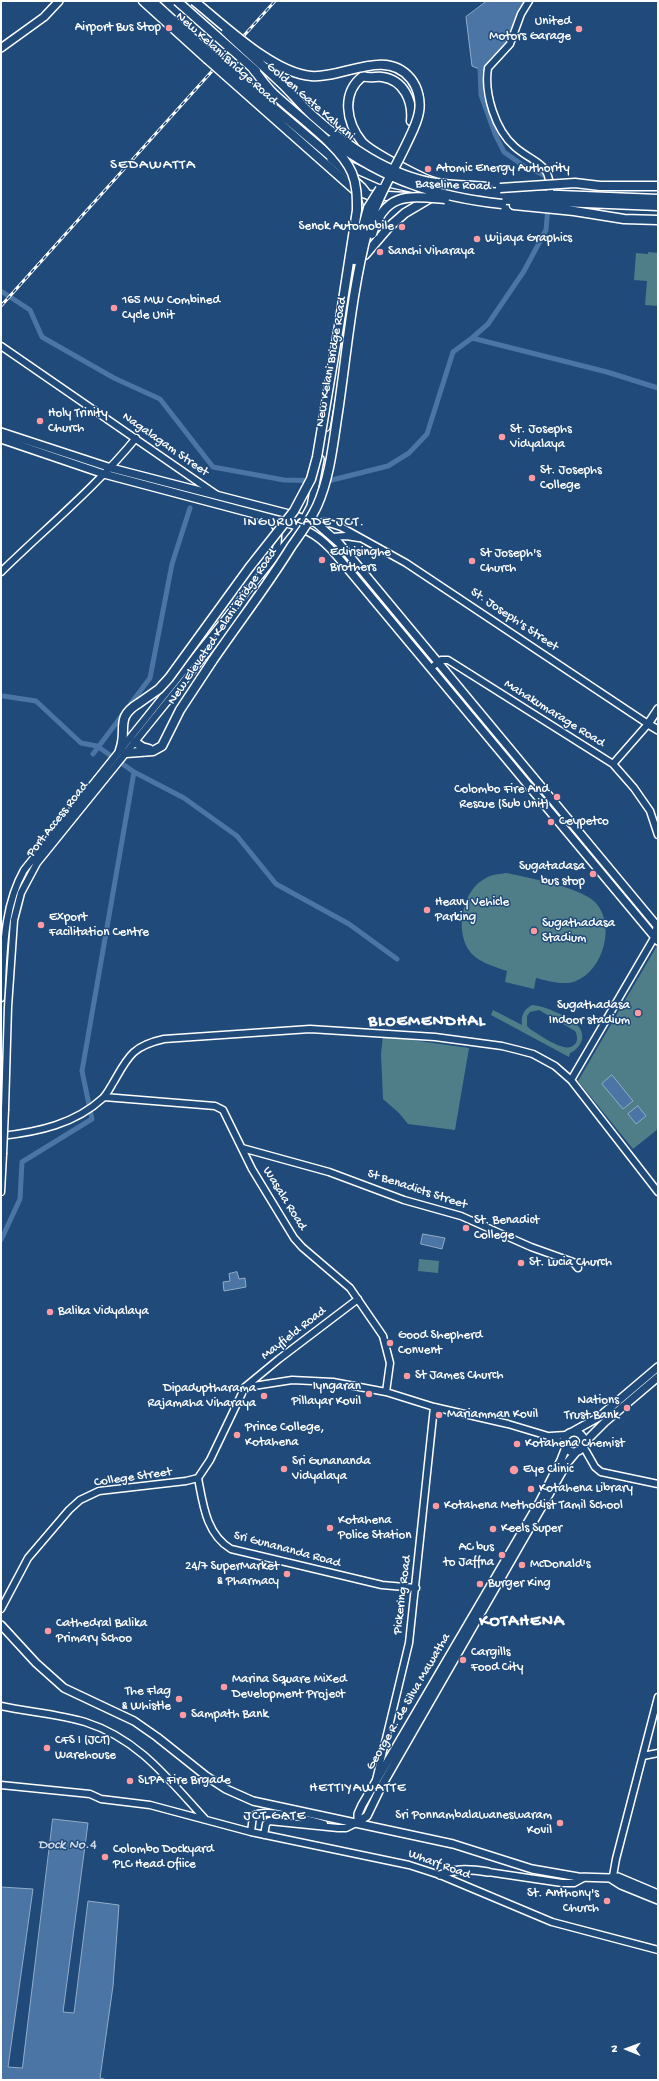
<!DOCTYPE html>
<html>
<head>
<meta charset="utf-8">
<style>
	body { margin:0 }
	#map { position:relative; width:659px; height:2081px; overflow:hidden; background:#1f4a7a; font-family:"Gochi Hand",sans-serif }
	canvas { display:block }
	.frame { position:absolute; inset:0; border:2px solid #fff; pointer-events:none }
	.north { position:absolute; left:607px; top:2029px; width:40px; height:40px; -webkit-text-stroke:3px #1f4a7a; paint-order:stroke; rotate:271deg; font-size:11px; font-weight:700; line-height:16px; text-align:center; color:#fff }
	.north::after { content:''; display:block; margin:auto; width:14px; height:18px; background:#fff; clip-path:polygon(50% 0,100% 100%,50% 72%,0 100%) }
</style>
</head>
<body>
<div id="map">
<canvas width="659" height="2081"></canvas>
<div class="frame"></div>
<div class="north">N</div>
</div>
<script>
const context = document.querySelector('canvas').getContext('2d');
context.lineJoin = 'round';
function paint(path, color) {
  context.fillStyle = color;
  context.fill(path, 'evenodd');
}
function trace(path, color, width, dash) {
  context.strokeStyle = color;
  context.lineWidth = width;
  context.lineCap = dash ? 'butt' : 'round';
  context.setLineDash(dash || []);
  context.stroke(path);
}
function drawText(font, color, halo, rows, align = 'center') {
  context.font = font + ' "Gochi Hand",sans-serif';
  context.lineWidth = 3;
  context.setLineDash([]);
  context.textBaseline = 'middle';
  context.strokeStyle = halo;
  context.fillStyle = color;
  for (const [text, x, y, turn = 0] of rows) {
    context.save();
    context.translate(x, y);
    context.rotate((+turn || 0) * Math.PI / 180);
    context.textAlign = isNaN(turn) ? turn : align;
    if (halo) context.strokeText(text, 0, 0);
    context.fillText(text, 0, 0);
    context.restore();
  }
}
const green = new Path2D(`
	M648 252 658 253V306L645 305 647 281 634 280 636 253 648 254Z
	M507 873C528 878 581 887 596 903 616 926 603 970 576 981 564 986 548 981 536 978L534 989 505 982 507 971C493 966 476 962 468 949 455 928 463 889 486 878 492 874 500 874 507 873Z
	M658 944V1129L633 1149 578 1081Z
	M532 1005C545 1006 564 1015 575 1023 588 1033 582 1048 570 1053L569 1057 491 1015 493 1010 522 1025C521 1016 523 1010 532 1005ZM539 1010 575 1031C577 1035 579 1041 574 1045 565 1054 540 1035 530 1029L527 1026V1016L530 1012Z
	M383 1036 469 1048 455 1130 408 1124 399 1113 383 1099 381 1054Z
	M419 1259 439 1261 438 1273 418 1271Z`);
const water = new Path2D(`
	M487 1H526L518 12 509 40 501 52 487 63 484 71 472 66 466 17Z
	M612 1075 633 1101 623 1109 602 1084Z
	M638 1106 646 1116 636 1124 628 1114Z
	M423 1234 445 1238 442 1249 421 1244Z
	M237 1272 239 1279 245 1278 246 1287 224 1291 223 1282 230 1281 229 1274Z
	M53 1819 88 1823 63 2012 74 2013 88 1901 119 1905 113 1986 100 2078 107 2080H1V1887L33 1889 8 2067 22 2068Z`);
const canal = new Path2D(`
	M480 69 481 95 495 134 504 152 524 166 546 176 547 197
	M1 291 30 310 42 337 114 378 160 399 213 467 284 480 328 481 388 466 409 453 427 434 453 352 472 338 607 372 658 388
	M472 338 488 324 524 271 546 230 548 207
	M3 696 36 701 81 743 97 746 134 772
	M93 754 150 678 172 564 190 508
	M1 1240 20 1199 22 1162 92 1119 82 1071 134 772 184 798 237 836 276 884 349 924 397 959`);
const secondary = new Path2D(`
	M529 1 521 14 510 44 488 68C484 93 495 130 515 147 536 165 551 161 550 194
	M1 346 217 495
	M316 523 326 522 341 527 406 563 648 724 613 764
	M332 537 346 536 359 538
	M1 572C46 528 96 487 136 438
	M431 668 441 660H448L613 764 634 788 650 811 658 835
	M1 998C4 955 2 909 24 870L299 527
	M571 1080 654 938 657 925
	M104 1097 215 1106 223 1110 252 1169 294 1238 302 1247 350 1288 383 1336 390 1363 386 1392
	M5 1109 8 1007 14 920 21 893 37 863 264 582
	M1 1136C38 1132 75 1124 103 1098 107 1094 110 1088 113 1083 128 1057 132 1046 164 1039L310 1029 435 1037 502 1046 518 1050 533 1054 555 1066 571 1080 658 1192
	M242 1148 329 1172 404 1200 461 1216 531 1247 573 1262 578 1268
	M1 1192 3 1154
	M247 1387 292 1380 333 1382 386 1392 434 1407 508 1424 548 1436 564 1444
	M550 1436 566 1435
	M583 1446 595 1467 601 1472 658 1484
	M198 1478C203 1504 206 1534 231 1549L382 1585 416 1588
	M1 1609 28 1558 69 1510 80 1500 99 1491 186 1481 198 1478 210 1460 245 1387 279 1359 358 1299
	M1 1706C28 1712 58 1714 85 1722 139 1739 169 1780 206 1820
	M643 1756 658 1753
	M376 1780 409 1643 434 1407
	M1 1785 90 1794 101 1799 150 1805 251 1832 409 1865 440 1875 552 1922 658 1950
	M251 1832 253 1816C265 1807 310 1820 324 1824
	M264 1835 266 1824 269 1821 338 1828H346L358 1822
	M488 1872 562 1883H574L585 1877
	M616 1881 613 1876 616 1859 658 1697`);
const primary = new Path2D(`
	M1 48 44 17 59 1
	M331 159 362 187 369 196
	M358 202 364 223
	M326 427 350 297
	M1 432 111 468 293 515 316 523 339 543 658 927
	M1 439 104 474 285 522C309 530 321 537 337 556L658 941
	M272 519 278 530 276 557
	M302 523 311 506 320 459
	M658 709 648 724 658 730
	M572 1432 599 1417 658 1367
	M564 1442a10 10 0 1 1 20 0a10 10 0 1 1-20 0Z
	M583 1444 605 1422 658 1377
	M1 1625 36 1663 64 1688 134 1721 157 1737 206 1776 226 1789 253 1801 453 1844 532 1869 578 1877 610 1878
	M358 1822 367 1816 381 1787 567 1463 577 1451
	M358 1822V1814L362 1805 539 1503 561 1460 566 1447
	M440 1875C457 1868 470 1869 488 1872
	M610 1878 621 1885 658 1900
	M610 1878 618 1877 658 1894`);
const highway = new Path2D(`
	M143 1 207 59
	M152 1 211 55
	M228 69 334 159 386 182 418 189
	M224 74 356 191 369 195 407 197
	M411 121C413 101 404 80 382 77 376 76 370 79 363 76 341 93 346 122 362 142 371 152 424 180 437 183 453 186 470 185 486 187
	M436 190 658 199
	M487 199 658 206
	M514 205 574 211 624 219 658 220
	M365 255 389 227 405 213 432 197
	M135 742 142 747 149 749
	M120 750C128 729 114 718 139 703
	M126 753 153 751 162 746 180 710 213 660`);
const rail = new Path2D(`
	M1 306 275 1`);
const secondaryBridge = new Path2D(`
	M3 1154 5 1109`);
const highwayBridge = new Path2D(`
	M177 1 256 71
	M194 1C224 25 273 73 311 76 342 79 386 47 411 79 418 88 421 101 419 112 417 124 411 134 406 145 393 172 376 200 368 229 352 289 347 351 338 412 333 444 330 477 317 506 310 521 300 534 291 547 267 586 239 622 213 660
	M226 32C244 49 262 65 280 82 291 92 300 104 312 115 345 145 390 176 436 183
	M211 55 228 69
	M207 59 224 74
	M331 140C384 180 437 197 502 204
	M500 188 575 183 600 186H658
	M372 234C385 192 408 196 445 199
	M354 260 368 208 380 189
	M139 703 159 689 169 678 249 568 294 511 311 479 317 457 339 326 357 210C357 197 357 185 352 173 341 146 297 116 275 95 267 88 260 77 253 69`);
const markers = [
	[169,28,4,"#ff9aa2"],
	[579,29,4,"#ff9aa2"],
	[428,169,4,"#ff9aa2"],
	[402,227,4,"#ff9aa2"],
	[477,239,4,"#ff9aa2"],
	[380,252,4,"#ff9aa2"],
	[114,308,4,"#ff9aa2"],
	[40,421,4,"#ff9aa2"],
	[502,437,4,"#ff9aa2"],
	[532,478,4,"#ff9aa2"],
	[322,560,4,"#ff9aa2"],
	[472,561,4,"#ff9aa2"],
	[557,797,4,"#ff9aa2"],
	[551,822,4,"#ff9aa2"],
	[593,874,4,"#ff9aa2"],
	[427,910,4,"#ff9aa2"],
	[41,925,4,"#ff9aa2"],
	[534,931,4,"#ff9aa2"],
	[638,1013,4,"#ff9aa2"],
	[466,1228,4,"#ff9aa2"],
	[521,1263,4,"#ff9aa2"],
	[50,1312,4,"#ff9aa2"],
	[390,1343,4,"#ff9aa2"],
	[407,1376,4,"#ff9aa2"],
	[369,1394,4,"#ff9aa2"],
	[264,1396,4,"#ff9aa2"],
	[627,1408,4,"#ff9aa2"],
	[439,1415,4,"#ff9aa2"],
	[237,1435,4,"#ff9aa2"],
	[517,1444,4,"#ff9aa2"],
	[284,1469,4,"#ff9aa2"],
	[514,1470,5,"#ff9aa2"],
	[531,1489,4,"#ff9aa2"],
	[436,1506,4,"#ff9aa2"],
	[330,1528,4,"#ff9aa2"],
	[493,1529,4,"#ff9aa2"],
	[502,1555,4,"#ff9aa2"],
	[522,1565,4,"#ff9aa2"],
	[287,1574,4,"#ff9aa2"],
	[480,1584,4,"#ff9aa2"],
	[48,1631,4,"#ff9aa2"],
	[463,1660,4,"#ff9aa2"],
	[224,1687,4,"#ff9aa2"],
	[179,1699,4,"#ff9aa2"],
	[183,1715,4,"#ff9aa2"],
	[47,1748,4,"#ff9aa2"],
	[130,1781,4,"#ff9aa2"],
	[560,1823,4,"#ff9aa2"],
	[105,1857,4,"#ff9aa2"],
	[607,1901,4,"#ff9aa2"]
];
const poiNames = [
	["United",571,22,"right"],
	["Motors Garage",571,37,"right"],
	["Airport Bus Stop",161,28,"right"],
	["Atomic Energy Authority",436,169],
	["Senok Automobile",394,227,"right"],
	["Wijaya Graphics",485,239],
	["Sanchi Viharaya",388,252],
	["165 MW Combined",122,301],
	["Cycle Unit",122,316],
	["Holy Trinity",48,414],
	["Church",48,429],
	["St. Josephs",510,430],
	["Vidyalaya",510,445],
	["St. Josephs",540,471],
	["College",540,486],
	["Edirisinghe",330,553],
	["Brothers",330,568],
	["St Joseph's",480,554],
	["Church",480,569],
	["Colombo Fire And",549,790,"right"],
	["Rescue (Sub Unit)",549,805,"right"],
	["Ceypetco",559,822],
	["Sugatadasa",585,867,"right"],
	["bus stop",585,882,"right"],
	["Heavy Vehicle",435,903],
	["Parking",435,918],
	["Export",49,918],
	["Facilitation Centre",49,933],
	["Sugathadasa",542,924],
	["Stadium",542,939],
	["Sugathadasa",630,1006,"right"],
	["Indoor stadium",630,1021,"right"],
	["St. Benadict",474,1221],
	["College",474,1236],
	["St. Lucia Church",529,1263],
	["Balika Vidyalaya",58,1312],
	["Good Shepherd",398,1336],
	["Convent",398,1351],
	["St James Church",415,1376],
	["Iyngaran",361,1387,"right"],
	["Pillayar Kovil",361,1402,"right"],
	["Dipaduptharama",256,1389,"right"],
	["Rajamaha Viharaya",256,1404,"right"],
	["Nations",619,1401,"right"],
	["Trust Bank",619,1416,"right"],
	["Mariamman Kovil",447,1415],
	["Prince College,",245,1428],
	["Kotahena",245,1443],
	["Kotahena Chemist",525,1444],
	["Sri Gunananda",292,1462],
	["Vidyalaya",292,1477],
	["Eye Clinic",523,1470],
	["Kotahena Library",539,1489],
	["Kotahena Methodist Tamil School",444,1506],
	["Kotahena",338,1521],
	["Police Station",338,1536],
	["Keels Super",501,1529],
	["AC bus",494,1548,"right"],
	["to Jaffna",494,1563,"right"],
	["McDonald's",530,1565],
	["24/7 SuperMarket",279,1567,"right"],
	["& Pharmacy",279,1582,"right"],
	["Burger King",488,1584],
	["Cathedral Balika",56,1624],
	["Primary Schoo",56,1639],
	["Cargills",471,1653],
	["Food City",471,1668],
	["Marina Square Mixed",232,1680],
	["Development Project",232,1695],
	["The Flag",171,1692,"right"],
	["& Whistle",171,1707,"right"],
	["Sampath Bank",191,1715],
	["CFS I (JCT)",55,1741],
	["Warehouse",55,1756],
	["SLPA Fire Brgade",138,1781],
	["Sri Ponnambalawaneswaram",552,1816,"right"],
	["Kovil",552,1831,"right"],
	["Colombo Dockyard",113,1850],
	["PLC Head Ofiice",113,1865],
	["St. Anthony's",599,1894,"right"],
	["Church",599,1909,"right"]
];
const streetNames = [
	["New Kelani Bridge Road",226,59,42],
	["Golden Gate Kalyani",310,102,41],
	["Baseline Road",453,186,2],
	["New Kelani Bridge Road",332,362,-80],
	["Nagalagam Street",165,445,35],
	["St. Joseph's Street",514,620,34],
	["New Elevated Kelani Bridge Road",223,627,-56],
	["Mahakumarage Road",554,714,32],
	["Port Access Road",58,820,-52],
	["St Benadicts Street",417,1190,18],
	["Wasala Road",284,1199,58],
	["Mayfield Road",294,1334,-38],
	["College Street",133,1478,-8],
	["Sri Gunananda Road",287,1550,15],
	["Pickering Road",403,1595,-83],
	["George R. de Silva Mawatha",409,1702,-60],
	["Wharf Road",439,1865,20]
];
const neighbourhoodNames = [
	["INGURUKADE JCT.",304,523],
	["HETTIYAWATTE",358,1789],
	["JCT GATE",275,1817]
];
const waterNames = [
	["Dock No.4",67,1846]
];
const quarterNames = [
	["SEDAWATTA",153,166]
];
const districtNames = [
	["BLOEMENDHAL",427,1022],
	["KOTAHENA",522,1622]
];
paint(green, '#4f7e88');
paint(water, '#4a75a4');
trace(water, '#92acc8', 1);
trace(canal, '#4a75a4', 5);
trace(secondary, '#fff', 9);
trace(primary, '#fff', 10);
trace(highway, '#fff', 11);
trace(secondary, '#1f4a7a', 6);
trace(primary, '#1f4a7a', 7);
trace(highway, '#1f4a7a', 8);
trace(rail, '#fff', 3);
trace(rail, '#1f4a7a', 1.5, [4.5]);
trace(secondaryBridge, '#fff', 9, []);
trace(highwayBridge, '#fff', 11, []);
trace(secondaryBridge, '#1f4a7a', 6);
trace(highwayBridge, '#1f4a7a', 8);
for (const [x, y, r, color] of markers) {
  const dot = new Path2D();
  dot.arc(x, y, r, 0, 2 * Math.PI);
  context.fillStyle = color;
  context.fill(dot);
  trace(dot, '#1f4a7a', 1.5);
}
drawText('13px', '#fff', '#1f4a7a', poiNames, 'left');
drawText('13px', '#fff', '#1f4a7a', streetNames);
context.letterSpacing = '1px';
drawText('14px', '#fff', '#1f4a7a', neighbourhoodNames);
context.letterSpacing = '0px';
drawText('italic 14px', '#d2dce8', '#1f4a7a', waterNames);
context.letterSpacing = '1px';
drawText('15px', '#fff', '#1f4a7a', quarterNames);
context.letterSpacing = '0px';
context.letterSpacing = '1px';
drawText('bold 17px', '#fff', '#1f4a7a', districtNames);
context.letterSpacing = '0px';
</script>
</body>
</html>
